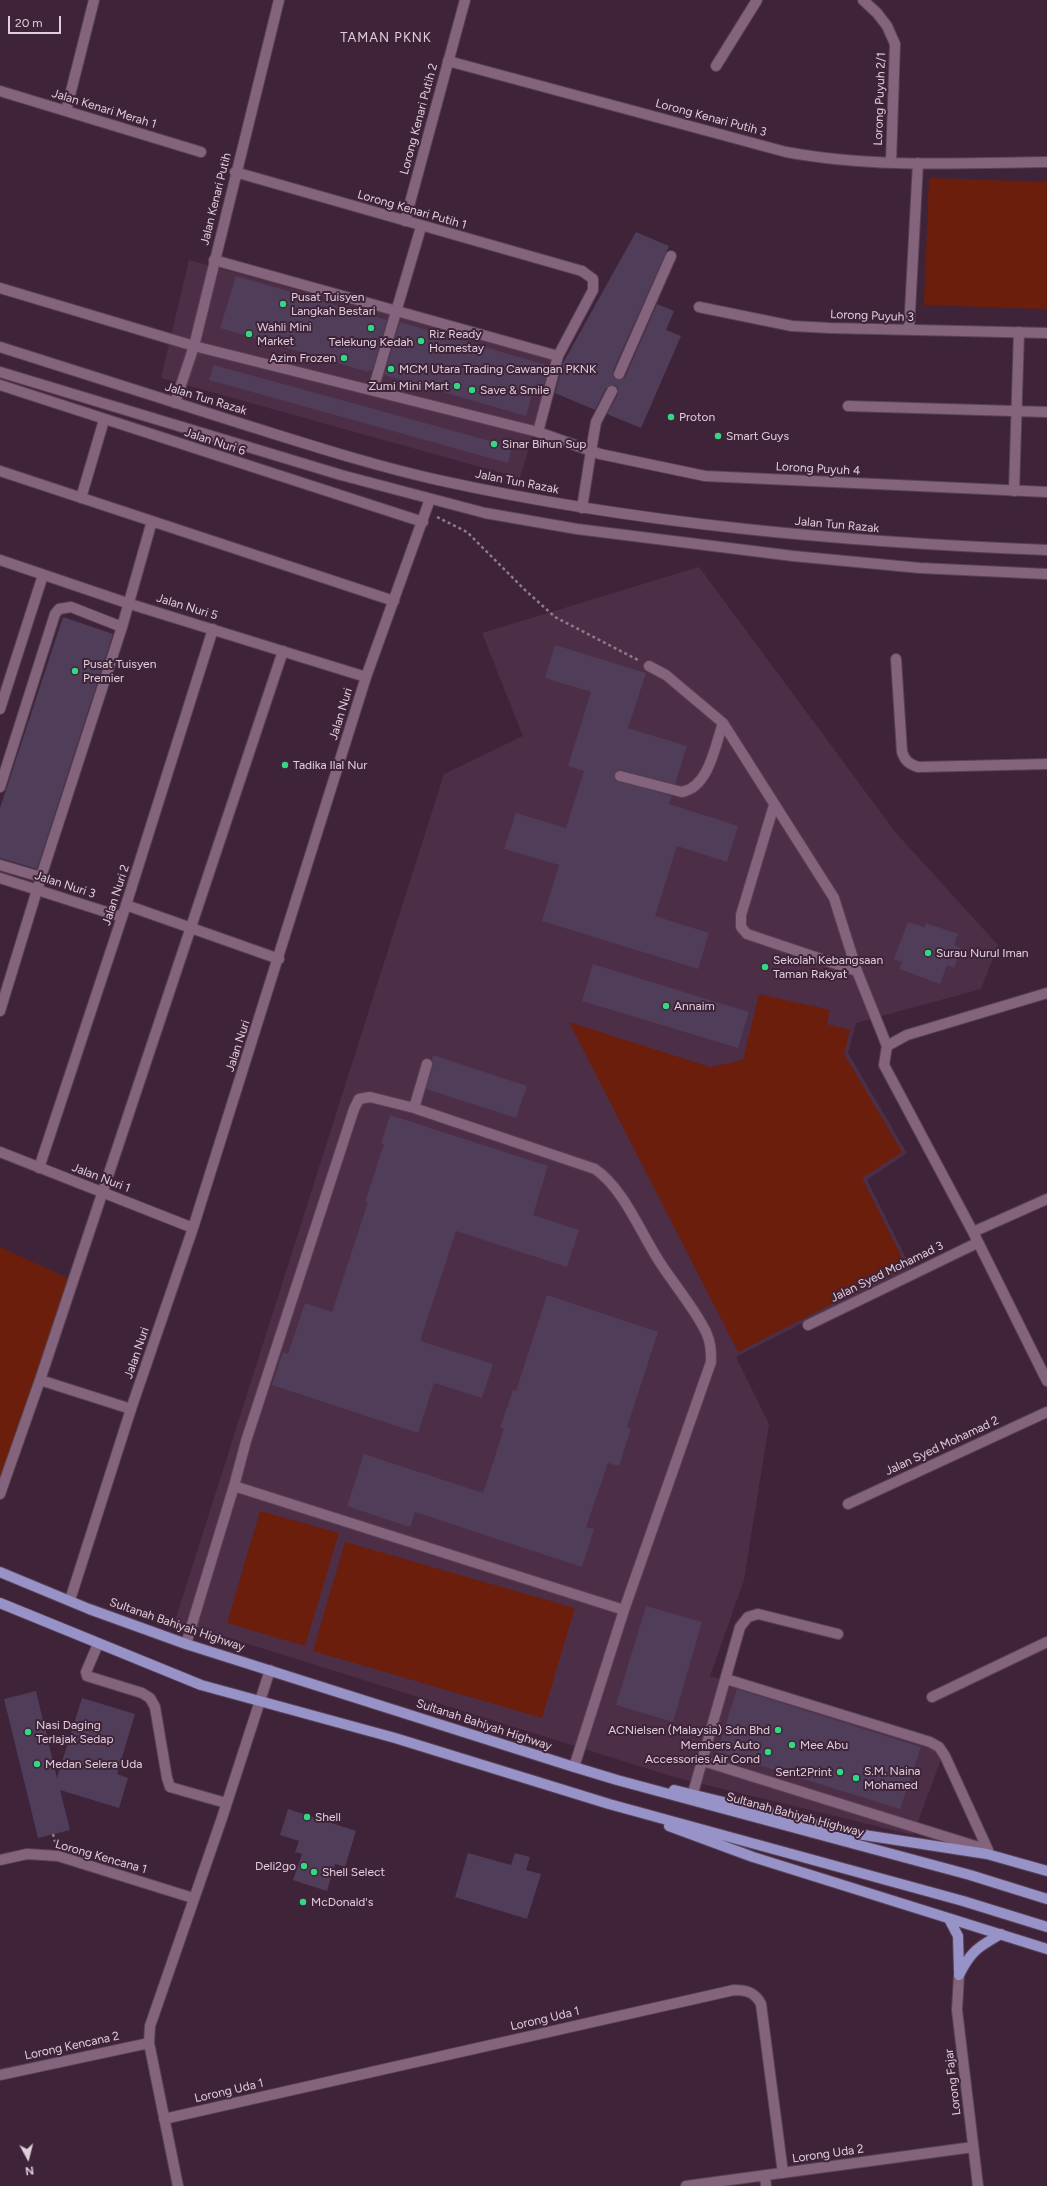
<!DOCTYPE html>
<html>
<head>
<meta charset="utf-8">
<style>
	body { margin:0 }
	#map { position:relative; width:1047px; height:2186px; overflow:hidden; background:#3f2439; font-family:Figtree,sans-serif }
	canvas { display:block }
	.north { position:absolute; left:8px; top:2138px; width:40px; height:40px; -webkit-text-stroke:3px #3f2439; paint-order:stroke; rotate:173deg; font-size:11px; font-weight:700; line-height:16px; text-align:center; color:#e0cedb }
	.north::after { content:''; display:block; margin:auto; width:14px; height:18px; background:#e0cedb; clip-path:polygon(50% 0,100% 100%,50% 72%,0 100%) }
	.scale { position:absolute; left:8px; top:16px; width:53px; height:18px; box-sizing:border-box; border:2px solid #e0cedb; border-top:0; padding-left:5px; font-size:12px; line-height:14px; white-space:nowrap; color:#e0cedb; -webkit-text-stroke:3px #3f2439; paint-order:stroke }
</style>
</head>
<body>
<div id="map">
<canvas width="1047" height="2186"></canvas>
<div class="north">N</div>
<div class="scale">20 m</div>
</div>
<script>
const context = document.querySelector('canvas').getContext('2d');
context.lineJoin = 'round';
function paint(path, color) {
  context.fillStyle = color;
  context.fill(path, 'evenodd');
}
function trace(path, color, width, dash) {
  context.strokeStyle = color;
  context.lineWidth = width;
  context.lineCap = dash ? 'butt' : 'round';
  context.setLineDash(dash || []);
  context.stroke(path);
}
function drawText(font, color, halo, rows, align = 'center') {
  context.font = font + ' Figtree,sans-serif';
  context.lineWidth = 4;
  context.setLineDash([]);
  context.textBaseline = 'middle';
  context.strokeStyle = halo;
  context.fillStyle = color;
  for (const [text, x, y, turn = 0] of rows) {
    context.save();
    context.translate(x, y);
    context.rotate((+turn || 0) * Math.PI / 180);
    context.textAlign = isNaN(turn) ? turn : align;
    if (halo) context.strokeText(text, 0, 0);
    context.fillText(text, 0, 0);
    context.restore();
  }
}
const built = new Path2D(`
	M189 260 554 360 520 478 161 378Z
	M699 567 896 833 998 945 981 989 856 1023 848 1053 907 1153 867 1180 911 1268 736 1357 769 1424 744 1580 710 1676 945 1749 913 1835 674 1777 175 1621 444 774 523 736 482 633Z`);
const green = new Path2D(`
	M929 178 1047 182V309L924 305Z
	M759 994 830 1010 827 1024 850 1030 844 1054 902 1152 862 1178 906 1266 738 1352 569 1022 710 1067 743 1060Z
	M0 1247 72 1280 0 1482Z
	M260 1511 339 1533 305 1646 227 1623Z
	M345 1542 575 1608 542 1718 313 1651Z`);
const building = new Path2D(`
	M636 232 669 246 613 371 614 378 619 380 625 377 657 304 674 311 666 330 681 336 641 428 607 414 618 394V388L615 385 606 388 595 410 555 393 563 363Z
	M236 276 387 320 372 371 368 370V372L220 328Z
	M400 322 549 366 543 388 535 385 526 416 384 375Z
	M214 365 512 447 508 463 209 380Z
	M63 617 113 634 37 869 0 858V808Z
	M555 645 646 673 628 728 687 746 675 784 621 770 614 774 615 780 672 796 669 804 738 826 727 862 677 846 655 916 709 933 698 969 542 921 559 865 504 849 516 813 566 828 584 771 568 766 591 692 545 678Z
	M908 922 925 927 926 923 958 934 954 945 961 948 954 968 947 965 940 984 899 969 902 962 894 959Z
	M593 964 749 1012 738 1048 582 1001Z
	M433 1055 527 1086 516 1118 426 1089 433 1066 432 1059Z
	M390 1115 548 1166 533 1215 579 1230 567 1267 456 1231 420 1341 493 1364 482 1398 434 1383 418 1433 272 1385 283 1352 288 1354 305 1303 332 1312 368 1202H365L384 1144H381Z
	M547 1295 658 1332 627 1427 631 1429 619 1466 608 1463 586 1527 594 1529 582 1567 415 1512 410 1527 347 1506 364 1454 483 1493 504 1429 500 1428 513 1390 516 1391Z
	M646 1606 702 1622 673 1722 616 1705Z
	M737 1689 921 1747 900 1809 717 1752Z
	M36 1691 57 1778 82 1698 135 1714 117 1774 128 1778 119 1808 60 1790 70 1830 38 1838 4 1699Z
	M288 1809 356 1831 345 1867 335 1864 327 1891 293 1880 302 1854 295 1852 299 1841 280 1835Z
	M468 1853 511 1865 515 1853 530 1857 526 1870 541 1874 527 1919 455 1897Z`);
const path = new Path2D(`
	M437 517 467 532 525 590 555 617 638 660
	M53 1834 55 1842`);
const lane = new Path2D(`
	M214 260 558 356
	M619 374 671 256
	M373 390 421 227
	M848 406 1047 412
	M538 432 558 356 593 290V279L582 271
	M591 451 596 422 612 391
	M0 471 394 601
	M1014 491 1019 332
	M81 498 104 420
	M649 666 666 675 723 723 834 898 857 971 887 1046
	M620 776 682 792C709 787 715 746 723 723
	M0 787 55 614 59 609 71 607 122 627 152 521
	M774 805 741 915V927L747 934 857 971
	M0 865 41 877
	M126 905 279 959
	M0 1011 41 877 122 627
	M414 1108 427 1064
	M40 1380 283 651
	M234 1486 246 1441 354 1109 359 1099 370 1097 414 1108 595 1169C624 1189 640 1232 659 1261 673 1283 695 1309 706 1332 711 1343 711 1351 711 1362L624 1610
	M0 1494 40 1380 131 1409
	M98 1644 86 1672 87 1676 142 1693 150 1698 155 1707 167 1778 170 1787 226 1803
	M186 1644 234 1486 624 1610 574 1767`);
const street = new Path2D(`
	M863 0 877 13 887 26 895 44 891 162
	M448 61 786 152C872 168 960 163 1047 162
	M716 66 757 0
	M0 91 201 152
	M66 111 94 0
	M235 172 582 271
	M405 221 465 0
	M0 288 194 346 538 432 600 454 705 476 1047 492
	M699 307 792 326 830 328 1047 333
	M909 330 918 163
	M0 385 423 522
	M175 403 194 346 279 0
	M582 508 591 451
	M0 560 130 604 366 677
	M896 659 902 752C905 761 909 764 918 767L1047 764
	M0 709 43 575
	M0 878 122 917
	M1047 993 907 1035 887 1046 884 1065 973 1232 1047 1381
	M0 1152 193 1228
	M39 1168 126 905 213 629
	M973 1232 1047 1199
	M808 1325 977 1243
	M848 1504 1047 1412
	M70 1600 131 1409 193 1228 366 677 430 499
	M726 1679 930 1742 939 1747 945 1756 988 1850 987 1854
	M932 1697 1047 1642
	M703 1761 988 1850
	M693 1793 740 1627 748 1617 758 1614 838 1634
	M0 1860 27 1854 58 1856 193 1898
	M959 1975 957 2010 978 2186
	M0 2075 149 2043
	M164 2119 734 1990C746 1990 755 1992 761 2004L783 2173
	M765 2176 766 2186
	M178 2186 149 2043 150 2026 222 1818 270 1670
	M686 2186 973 2147`);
const secondary = new Path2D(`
	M0 347C84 374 168 401 252 427 313 446 375 466 438 480 638 524 842 542 1047 550
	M0 372 341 475 485 513 577 529 793 556 920 568 1047 574`);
const primary = new Path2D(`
	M0 1572 89 1609 186 1644 574 1767 617 1780 970 1875 1047 1899
	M0 1603 201 1685 395 1738 609 1804 963 1901 1047 1927
	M674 1790 851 1833 987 1854 1047 1871
	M669 1826 753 1857 1047 1949
	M949 1919 958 1936 959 1971
	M959 1975C971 1951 978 1947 1001 1934`);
const markers = [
	[283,304,4,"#33d882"],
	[371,328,4,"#33d882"],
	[249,334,4,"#33d882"],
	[421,341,4,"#33d882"],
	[344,358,4,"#33d882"],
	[391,369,4,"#33d882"],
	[457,386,4,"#33d882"],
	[472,390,4,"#33d882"],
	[671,417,4,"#33d882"],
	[718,436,4,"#33d882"],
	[494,444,4,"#33d882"],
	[75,671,4,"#33d882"],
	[285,765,4,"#33d882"],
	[928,953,4,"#33d882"],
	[765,967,4,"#33d882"],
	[666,1006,4,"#33d882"],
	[778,1730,4,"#33d882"],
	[28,1732,4,"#33d882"],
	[792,1745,4,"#33d882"],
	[768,1752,4,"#33d882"],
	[37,1764,4,"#33d882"],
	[840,1772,4,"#33d882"],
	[856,1778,4,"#33d882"],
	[307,1817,4,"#33d882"],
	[304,1866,4,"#33d882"],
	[314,1872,4,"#33d882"],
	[303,1902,4,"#33d882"]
];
const streetNames = [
	["Lorong Puyuh 2/1",880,99,-88],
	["Jalan Kenari Merah 1",104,109,17],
	["Lorong Kenari Putih 3",711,118,15],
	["Lorong Kenari Putih 2",419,119,-75],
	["Jalan Kenari Putih",216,199,-76],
	["Lorong Kenari Putih 1",412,210,16],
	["Lorong Puyuh 3",872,316,2],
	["Jalan Tun Razak",206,399,17],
	["Jalan Nuri 6",215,442,18],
	["Lorong Puyuh 4",818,469,3],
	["Jalan Tun Razak",517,482,11],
	["Jalan Tun Razak",837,525,5],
	["Jalan Nuri 5",187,607,17],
	["Jalan Nuri",341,714,-73],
	["Jalan Nuri 3",65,885,18],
	["Jalan Nuri 2",116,895,-72],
	["Jalan Nuri",238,1046,-72],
	["Jalan Nuri 1",101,1178,21],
	["Jalan Syed Mohamad 3",887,1272,-26],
	["Jalan Nuri",137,1353,-71],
	["Jalan Syed Mohamad 2",942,1446,-25],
	["Sultanah Bahiyah Highway",177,1625,19],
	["Sultanah Bahiyah Highway",484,1725,18],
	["Sultanah Bahiyah Highway",795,1815,15],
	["Lorong Kencana 1",101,1857,16],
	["Lorong Uda 1",545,2019,-13],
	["Lorong Kencana 2",72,2046,-12],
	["Lorong Fajar",953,2082,-97],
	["Lorong Uda 1",229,2091,-13],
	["Lorong Uda 2",828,2154,-8]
];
const poiNames = [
	["Pusat Tuisyen",291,297],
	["Langkah Bestari",291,311],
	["Wahli Mini",257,327],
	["Market",257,341],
	["Riz Ready",429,334],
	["Homestay",429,348],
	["Telekung Kedah",371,342,"center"],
	["Azim Frozen",336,358,"right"],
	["MCM Utara Trading Cawangan PKNK",399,369],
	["Zumi Mini Mart",449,386,"right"],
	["Save & Smile",480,390],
	["Proton",679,417],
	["Smart Guys",726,436],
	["Sinar Bihun Sup",502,444],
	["Pusat Tuisyen",83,664],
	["Premier",83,678],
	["Tadika Ilal Nur",293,765],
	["Surau Nurul Iman",936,953],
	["Sekolah Kebangsaan",773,960],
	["Taman Rakyat",773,974],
	["Annaim",674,1006],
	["Nasi Daging",36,1725],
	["Terlajak Sedap",36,1739],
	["ACNielsen (Malaysia) Sdn Bhd",770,1730,"right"],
	["Members Auto",760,1745,"right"],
	["Accessories Air Cond",760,1759,"right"],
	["Mee Abu",800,1745],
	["Medan Selera Uda",45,1764],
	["S.M. Naina",864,1771],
	["Mohamed",864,1785],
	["Sent2Print",832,1772,"right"],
	["Shell",315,1817],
	["Deli2go",296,1866,"right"],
	["Shell Select",322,1872],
	["McDonald's",311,1902]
];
const neighbourhoodNames = [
	["TAMAN PKNK",386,38]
];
paint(built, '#4d2e47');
paint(green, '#6b1e0c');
paint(building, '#503d5a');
trace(lane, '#594254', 12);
trace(street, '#594254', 12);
trace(secondary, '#594254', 12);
trace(primary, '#594254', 12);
trace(path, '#8f798a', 2.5, [3, 3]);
trace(lane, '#84647c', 10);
trace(street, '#84647c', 10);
trace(secondary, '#84647c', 10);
trace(primary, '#9793c8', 10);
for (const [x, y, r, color] of markers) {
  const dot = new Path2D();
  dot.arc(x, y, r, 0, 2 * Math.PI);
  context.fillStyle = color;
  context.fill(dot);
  trace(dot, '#3f2439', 1.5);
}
drawText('12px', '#e0cedb', '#3f2439', streetNames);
drawText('12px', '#e0cedb', '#3f2439', poiNames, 'left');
context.letterSpacing = '1px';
drawText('13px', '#e0cedb', '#3f2439', neighbourhoodNames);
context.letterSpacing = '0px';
</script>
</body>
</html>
